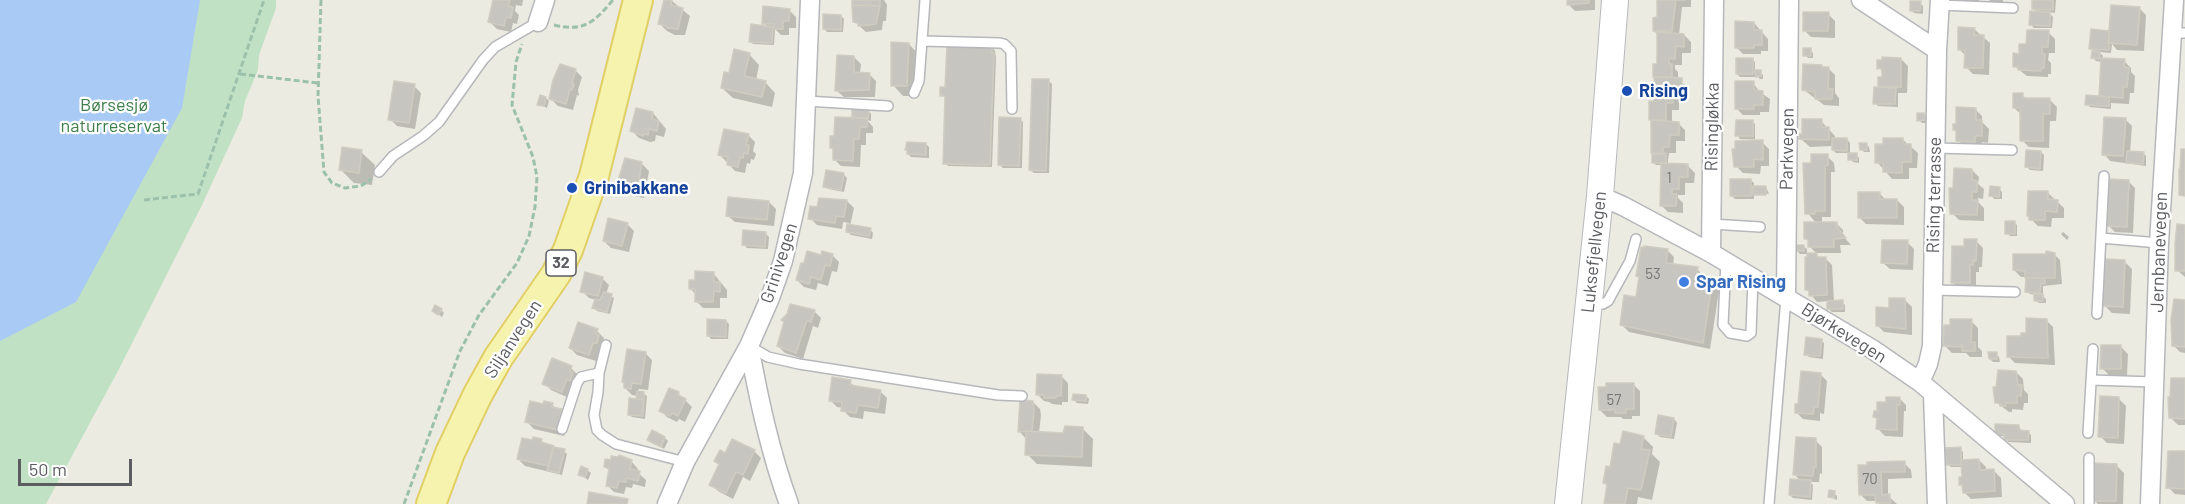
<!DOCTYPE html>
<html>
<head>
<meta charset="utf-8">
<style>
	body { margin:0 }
	#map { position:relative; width:2185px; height:504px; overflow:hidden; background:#ecebe2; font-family:Barlow,sans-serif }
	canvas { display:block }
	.scale { position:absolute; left:18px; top:459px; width:114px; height:27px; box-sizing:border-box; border:3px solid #5b5d61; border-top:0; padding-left:8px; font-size:18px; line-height:21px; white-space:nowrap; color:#5b5d61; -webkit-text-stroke:4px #fff; paint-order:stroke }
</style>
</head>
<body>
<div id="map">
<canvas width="2185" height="504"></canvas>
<div class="scale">50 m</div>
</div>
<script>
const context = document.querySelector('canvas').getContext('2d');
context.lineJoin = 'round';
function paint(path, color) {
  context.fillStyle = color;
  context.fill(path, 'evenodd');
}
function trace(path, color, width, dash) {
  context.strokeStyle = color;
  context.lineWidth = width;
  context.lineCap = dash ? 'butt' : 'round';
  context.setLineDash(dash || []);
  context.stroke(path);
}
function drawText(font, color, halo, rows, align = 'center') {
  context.font = font + ' Barlow,sans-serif';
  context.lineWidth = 4.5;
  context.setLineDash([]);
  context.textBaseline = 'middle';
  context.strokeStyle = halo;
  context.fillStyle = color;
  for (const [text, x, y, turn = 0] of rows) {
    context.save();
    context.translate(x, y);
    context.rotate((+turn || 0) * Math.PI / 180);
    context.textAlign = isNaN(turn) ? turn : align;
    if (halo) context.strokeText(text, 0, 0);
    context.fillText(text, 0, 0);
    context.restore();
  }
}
const green = new Path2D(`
	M0 0H276V8L259 55 258 70 245 101 242 118 202 205 118 371 46 504H0Z`);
const water = new Path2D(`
	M0 0H200L182 108 76 302 0 341Z`);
const shadow = new Path2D(`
	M494 0H523L522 6 516 5 515 11 519 15 517 24 513 23 511 32 497 29 490 22Z
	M666 0 672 1 690 16 685 35H675L667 31 660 24Z
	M855 0H884L887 5 886 21H883L882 30 866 32 855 22Z
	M1568 0H1595V10L1575 11 1568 4Z
	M1659 0H1691V7H1682L1679 35H1684L1691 42V53H1682V65H1675V69L1678 72V80L1688 87V98H1679V110H1672V123H1678L1685 130V141H1676V153H1669L1668 160V165L1688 166 1695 173 1694 183H1685V195H1678V198L1683 203V213L1668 212 1661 205 1662 165H1656L1653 162V122L1650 119 1656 102 1655 65H1658V35L1654 31 1659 19Z
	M1959 0H1979V5H1964Z
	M1989 0H2003V3H1992Z
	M2034 0H2056L2055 13 2048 12 2053 17 2052 28H2034L2031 25 2038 13 2034 9Z
	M1920 3 1923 6V14L1914 13 1911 10Z
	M2139 8 2146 15 2144 51 2117 50 2112 44 2111 53 2099 52 2103 56 2102 59 2124 61 2131 68V72L2135 76 2134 93H2130L2129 104 2111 103V109L2090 107 2087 104 2100 98 2102 62 2096 61 2093 58V51L2091 49Z
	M789 10 796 17V28H789V35H781L775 29 774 45 753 44 750 41 769 28 764 23Z
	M1828 14 1835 21V38L1811 37 1804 30Z
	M841 16 844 19 843 32H827L824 28Z
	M1754 23 1768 39V51H1761V54H1743L1736 47Z
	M1974 29 1990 43 1989 75 1973 74 1966 67V56L1959 49Z
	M2048 32 2055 39V53H2049L2048 60 2051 63V74H2048V77L2027 76 2014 66 2027 45Z
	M909 44 919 55 917 96H903L893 85Z
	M992 47 995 51 996 58 992 167 948 166 945 163 947 98 942 95Z
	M1810 50 1813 53V58H1808L1805 55Z
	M749 54 759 65 756 80 765 82 775 93 772 107 733 98 722 88 730 74Z
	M854 57 861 64 860 74H869L876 81 875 97H844L837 91Z
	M1752 59 1755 62V72H1760L1763 75V79H1760L1755 74V77H1740L1737 74Z
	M1901 59 1908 66 1907 93H1898V107L1878 106 1875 103 1882 89 1879 86 1883 72 1879 68Z
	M1823 68H1828L1835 75V93L1839 98V106L1824 105 1804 90Z
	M575 70 582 77 578 90 579 96 577 95 573 110 558 106 551 99Z
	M1048 80 1052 84 1049 173H1034L1030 170Z
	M1753 83 1760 92 1770 99 1769 112H1760V115H1743L1736 108Z
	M414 86 421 93 415 129 397 126 390 119Z
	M2022 95 2027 99 2050 100 2057 107 2056 121H2050L2049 148 2029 147 2022 140V115L2014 108Z
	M546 98 549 101 547 108 539 104Z
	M1975 109 1982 116V122L1989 129 1988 143 1982 142 1981 148 1965 147 1958 140 1957 132 1955 130Z
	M853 110H868L871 114V121L867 120 873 127V133H866V145H861L860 167 841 166 834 159 835 151 831 148 835 138 853 119Z
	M653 113 666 129 664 137 656 135 655 141 650 142 639 138 632 131Z
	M1924 114 1927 117V123H1922L1919 120Z
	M1020 119 1023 122 1022 168H1003L1000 165Z
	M2125 119 2132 126 2130 153H2143L2146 156V166L2110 161 2104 154Z
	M1752 121 1755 124V139H1740L1737 135Z
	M1821 121 1835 136V139H1847L1850 143V154H1856L1859 158V163L1853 162 1850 159V153H1836L1833 150V146L1810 147 1801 139Z
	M748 135 755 142 753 151 756 154 754 160 751 159 750 164 747 163 745 173 735 171 720 155Z
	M1903 140 1918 153 1917 168H1909V179H1892L1877 162Z
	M1762 142 1769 149V166H1761L1760 174 1743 173 1736 166Z
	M926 144 929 147V158L911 157 908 154Z
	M1866 144 1869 147 1870 152H1864L1861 149Z
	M361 152 375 165 372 185 354 183 340 169Z
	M2041 152 2044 155 2043 171 2030 170 2027 167Z
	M1827 156 1834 163 1835 172H1831V217H1822V223H1836L1843 230V236L1851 245H1840L1841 253H1816L1809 246V242L1805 238 1816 223 1805 210V164H1813Z
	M642 164 649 171 644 198 625 194 618 187Z
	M1972 170 1979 177 1978 184 1984 189 1983 199 1978 198V202L1984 208V221L1959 220 1952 213 1955 189Z
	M827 172 844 175 847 178 844 192 828 189 824 186Z
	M1751 180 1754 183V187H1766L1769 194 1756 193V195L1754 193V199H1735L1732 196Z
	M2128 181 2135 188 2133 233 2115 232 2108 225Z
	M1999 189 2002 192V199H1994L1991 195Z
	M1879 193 1886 200H1897L1904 207V225L1866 224 1859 217Z
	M2048 193 2064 208V218H2052L2051 227 2038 226 2031 219Z
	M847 201 854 208 850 226 870 229 873 233 872 239 851 235 848 232 849 223 843 222 842 229 817 225 810 218Z
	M769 202 776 209 774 226 735 222 728 216Z
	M2014 222 2017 225V236H2010L2007 233Z
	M627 224 634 231 629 252 611 248 604 241Z
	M2185 226V277L2177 270Z
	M2063 232 2069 237 2067 240 2061 234Z
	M766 234 769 237 768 249 747 248 743 244Z
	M1976 241 1983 248 1982 267H1979V272H1976V290L1959 289 1952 282 1965 248Z
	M1907 242 1914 249 1913 270 1890 269 1882 262Z
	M1803 246 1807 249V254H1800L1797 251Z
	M1667 250 1674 257 1673 266 1697 269 1719 291 1710 349 1629 332 1622 325Z
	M2053 253 2060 260 2062 284 2043 286V296L2046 299V303H2039L2036 300V295L2030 294 2026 291 2027 277H2021L2014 270Z
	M832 255 839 262 837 272 832 271 828 286 818 283 816 290 804 287 797 280 823 257Z
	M1817 255 1820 258H1825L1832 265 1834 302H1842L1845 305V312H1832L1829 309V301L1817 302 1806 289Z
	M2125 262 2132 269 2130 314 2112 313 2105 306Z
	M713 273 727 290V298H720V308H703L696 301V295L690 288 697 281Z
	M602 278 609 285 606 294 614 298 610 314 597 311 594 308 596 300 589 298 582 291Z
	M1905 300 1912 307V335L1884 332 1877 325 1891 309Z
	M2185 302V353L2180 352 2173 345Z
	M441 310 444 313 442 317 434 311Z
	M814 311 821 318 818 328 813 326 803 359 785 353 778 346Z
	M2046 320 2053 327 2055 365 2015 363 2008 356 2022 338Z
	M726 321 729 324 728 339H711L708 335Z
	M1971 321 1978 328V347L1982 351V357H1970L1966 353H1952L1945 346Z
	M597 331 604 338 603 341 606 343 603 350 600 349 596 361 577 355 570 348Z
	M1821 340 1824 343 1823 359 1809 357 1806 354Z
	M2121 347 2128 354 2127 376 2109 375 2102 368Z
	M645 353 652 360 648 390 639 389 638 393H643L647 396 645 419 632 417 629 414 638 401V396L632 395 625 388Z
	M1996 354 1999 357 2000 362H1993L1990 359Z
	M571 368 578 375 569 398 551 390 544 383Z
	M2016 372 2023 379 2024 390 2028 394V403H2024L2023 410 2012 409V412H2009L1996 402Z
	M1820 374 1827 381 1824 414 1820 413V421L1803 419 1796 412Z
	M1061 376 1068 383V402H1062V405L1052 404 1049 402 1044 401 1037 394Z
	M2185 380V425H2178L2171 418Z
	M850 382 856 388 880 391 887 398 885 414 864 411 863 419 850 417 843 410V408L837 407 830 400Z
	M1633 384 1640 391V416H1632V419H1623L1621 417H1607L1600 410Z
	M678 393 692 407 685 422 679 419 677 422 667 417 660 410Z
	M1086 396 1089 399 1088 404 1077 403 1074 400Z
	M1899 398 1906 405V411H1904L1903 437 1885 436 1878 429V420L1875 417 1888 404Z
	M2119 399 2126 406 2124 444 2107 443 2100 436Z
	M1033 402 1040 409 1041 415 1039 433 1064 434 1083 429 1093 439 1092 467 1037 464 1027 454V440L1020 432Z
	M552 405 569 417 564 436 534 429 527 422Z
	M1674 419 1677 423 1674 439 1660 437 1657 434Z
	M2019 426 2022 432H2028L2031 435V443L2008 442 2005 436H2000L1997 433Z
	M1643 437 1653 447 1652 454 1660 462 1652 500 1638 497 1637 504H1605L1608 487 1604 483 1621 446Z
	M665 438 668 441 664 449 649 440Z
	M1815 440 1822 447V474L1820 473 1819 482H1810L1813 485 1812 500 1793 498 1790 495 1801 481 1794 474Z
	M541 441 546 445 564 451 567 454 562 475 525 466 518 459Z
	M1960 449 1963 452V461L1979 460 1986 467V471H1994L2001 478 2002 497 1971 499 1964 492V488L1961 484 1963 478V467H1951L1947 464Z
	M754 451 761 458 750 481 743 477 733 499 718 491 711 484 726 455Z
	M2169 452 2185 453V495L2175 494 2168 487Z
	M631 461 638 469 637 472 646 480 645 487 633 484 632 488 626 487 624 494 614 492 607 485 610 471 605 467Z
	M1904 463 1911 470 1912 478 1888 479V496L1897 504H1879L1877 501H1867L1860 494V466Z
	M2117 466 2124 473 2123 504H2098L2094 500Z
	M587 470 591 473 588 480 580 474Z
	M1834 493 1837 496V500L1830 497Z`);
const building = new Path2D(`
	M493 0H510L508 6 513 7 511 18 506 17 504 26 488 22Z
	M664 0H672L671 5 683 8 678 29 667 28V26L658 24Z
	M852 0H880V6L852 5Z
	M1567 0H1589V3L1567 5Z
	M1657 0H1685H1676L1672 31H1653V18L1657 17Z
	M2032 0H2053V10L2032 9Z
	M1910 1H1921L1920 11H1910Z
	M852 5 880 6 876 24 858 26V23L853 22Z
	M2111 5 2140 7 2137 45 2108 43Z
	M763 6 790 9 789 21H783V29H773V24H762Z
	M2030 11 2050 12V26L2029 25Z
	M1803 12H1829L1828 31H1803Z
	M823 14 841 15V30L823 29Z
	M1735 21 1754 22V30H1762V45H1754V48H1735Z
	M751 24 773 27 772 43 749 42Z
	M1958 27 1975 28 1974 35H1984L1983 68H1964L1965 50H1958Z
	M2091 29 2109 31V50L2089 49Z
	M2027 30H2049L2048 47H2042V54H2045L2044 68H2041V71L2018 70V67H2013V53L2019 54V44H2026Z
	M1657 32 1684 34V47L1676 46 1675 59 1669 58V64H1672V77H1653V64H1657Z
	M891 42 909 43 907 86H891Z
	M947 45 992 46V53H994L990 165 943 164 945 96H940V87H945Z
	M1803 48H1811V56H1803Z
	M734 49 750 53 744 76 766 81 762 97 721 88 724 72 729 73Z
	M2092 51 2100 52 2099 59 2091 58Z
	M837 55 854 56V72L870 73 869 90 835 91Z
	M1882 57 1901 58V87H1878V77H1882V68L1877 69V60H1882Z
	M1736 58H1753V74H1736Z
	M2101 58 2125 59 2124 67 2129 68 2127 87H2123V98L2099 96Z
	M560 64 576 69 572 83 574 84 572 90 570 89 566 104 549 99 553 80Z
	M1803 64 1822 65V67H1829L1828 89H1833L1832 99H1815V91L1814 92 1802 90Z
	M1755 70H1761V76L1756 77Z
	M1654 77 1682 78V91H1673V103H1666V120H1649V101H1654Z
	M1032 79H1049L1046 171 1029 170Z
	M394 81 415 84 409 123 388 120Z
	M1735 81H1754V90L1763 91V105H1754V109H1735Z
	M1874 87 1896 88 1895 104H1873Z
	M2013 93H2023V98H2050V114H2043V141H2020V108H2013Z
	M540 95 546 97 544 106 537 105Z
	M2086 95 2109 97V106L2085 105Z
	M1956 107 1976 108V120H1982V136H1975V142L1956 141V130H1953V124H1956Z
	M636 108 653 112 652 119 659 121 657 131 649 129 648 135 644 134 643 136 630 131Z
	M852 108 869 109 868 119 852 117Z
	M1917 113H1924L1925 120 1917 121Z
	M835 117 867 118V127H860L859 139H854L853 161 833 160V148H830V136H834Z
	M999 117 1021 118 1019 166 998 165Z
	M2104 117 2126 118 2123 156 2102 155Z
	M1802 119H1822V127H1829V140L1799 139V134H1802Z
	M1651 120 1679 122V135H1670L1669 147H1663V154L1651 153Z
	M1736 120H1753V136H1735Z
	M724 129 749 134 746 145H749L748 154 744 153 743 158 740 157 738 167 727 165 728 157 718 155Z
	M1832 138H1847V151L1832 150Z
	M1883 138H1903V144H1911V162H1902V173L1883 172V163H1875V144H1883Z
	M1752 140H1763V160L1754 159V167H1734L1732 149H1735V141Z
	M907 142 926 143V155L907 154V150H905Z
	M1859 143H1867V150H1860Z
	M342 147 362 150 359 173 339 170Z
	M2181 149H2185V196L2179 195V169H2180Z
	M2026 150 2041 151 2040 169 2025 167Z
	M2127 151 2144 152 2143 164 2126 163Z
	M1666 153V163H1652V154Z
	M1848 153H1857V160H1848Z
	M1811 154H1828V165L1825 166V211H1815V214H1805L1803 163H1811Z
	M625 158 642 162 637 192 616 187Z
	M1661 163 1688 164V177H1679V189H1672V194H1677L1676 206H1660Z
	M1954 168 1972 169V180L1977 181V192H1972V200H1978L1977 215 1950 214 1949 188H1953Z
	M826 170 844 173 841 190 823 187Z
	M1730 179H1751V196H1730Z
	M2109 179 2129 180 2127 227 2107 226 2108 206H2106Z
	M1753 186H1766V195H1753Z
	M1990 186 2000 187 1999 197 1989 196Z
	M2028 191H2048V199L2058 200 2057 212 2045 211V220H2029V216H2027Z
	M1858 192H1880V199H1897V218H1858Z
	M728 197 769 201 767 220 726 216Z
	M819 198 847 200 844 217 836 216 835 223 808 219 810 206 817 207Z
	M608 218 628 223 622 246 603 241Z
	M2005 221H2015V234H2005Z
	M1804 222H1837V227L1846 238 1834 239V247H1808V239H1804Z
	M847 224 871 228 869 236 846 232Z
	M2177 224 2185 225V271H2175V244Z
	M743 230 766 232 765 247 742 245Z
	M1964 239H1977L1976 261 1973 260V265H1970V283H1951L1952 246H1964Z
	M1882 240H1908L1907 264 1881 263Z
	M1795 245H1804V251H1795Z
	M1644 246 1668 249 1666 263 1698 267 1697 273 1706 275 1712 283 1703 343 1620 325 1624 295 1636 297 1639 277 1636 276 1641 247 1644 248Z
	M807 251 821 255 822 251 833 254 830 266 825 265 821 280 811 277 809 284 796 280 801 263H804Z
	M2046 251 2055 253V278H2025V271L2013 270V254H2046Z
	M1807 253H1817V257H1826L1827 295 1809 296V290H1805V257H1807Z
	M2105 259 2125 260 2123 307 2103 306Z
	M695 271 714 272V282H720V292L714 291 713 302H695V289H689V280H695Z
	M585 272 603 277 598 296 580 292Z
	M2026 278H2045V284L2041 283 2040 293 2025 292Z
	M604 292 612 294 607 312 592 308 595 299 600 300Z
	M2034 294H2043V301H2034Z
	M1889 298H1905L1906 329 1876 326V307L1889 308Z
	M2174 299 2185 300V347L2172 346 2171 319Z
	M1843 300V309H1827V301Z
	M790 304 815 310 811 322 807 320 796 353 777 346 784 322 781 320 787 314Z
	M435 305 442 309 438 315 432 311Z
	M2026 318 2047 319 2048 358 2007 357V336H2021V333H2026Z
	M707 319 726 320V337L707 336Z
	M1950 319H1972L1971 342H1975V351H1962V344L1961 347 1943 346 1944 325H1950Z
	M578 322 598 329 596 334 599 335 597 343H593L589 355 569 348Z
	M1806 337 1822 339 1820 356 1804 355Z
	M2101 345H2121V369H2100Z
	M627 349 646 352 641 384 632 383 631 389 624 388V382H622Z
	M1988 352H1997V359H1989Z
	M552 358 572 366 570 371 573 372 570 381 567 379 562 392 542 384Z
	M1998 370 2016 371 2018 385H2022L2021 396H2017V403H2006V406H2000V403H1995L1993 387H1996Z
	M1801 371 1821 373 1818 407H1814L1813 414 1795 413V404H1798Z
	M1037 374 1062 375 1061 396H1056V398H1044V395H1036Z
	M832 377 851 380 850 385 881 390 878 408 858 405 856 413 841 411 842 402 829 401Z
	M2171 378H2185V419L2169 418 2168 397H2170Z
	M1606 383H1634V409H1626V413H1615V410H1599L1598 387H1606Z
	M669 388 679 392 678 395 686 399 678 416 672 413 670 416 659 411Z
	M637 391 644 392V400L636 399Z
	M1073 394 1086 395V401L1072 400Z
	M2100 396 2119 397 2118 438 2098 437Z
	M1886 397H1900V405H1897V430L1876 429 1877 418 1873 417 1874 411H1877V402H1886Z
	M629 398 644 400 643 416 628 415Z
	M1020 400 1033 401 1034 411 1032 431 1018 432Z
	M530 401 543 404 544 401 553 403 552 407 562 409 557 430 525 422Z
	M1658 415 1674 418 1671 437 1655 434Z
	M1995 424 2019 425V430L2029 431 2028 440H2004V434H1995Z
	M1065 426 1083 427 1082 457 1025 455 1026 431 1063 433Z
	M652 430 665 437 661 447 647 440Z
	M1623 431 1644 436 1641 449 1650 450 1641 490 1628 488 1625 504H1604L1607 484 1603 483 1606 466 1610 467 1614 443 1620 444Z
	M533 437 542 439 541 442 554 446 549 466 517 459 522 438 532 440Z
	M1796 437 1816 438V467H1814L1813 476 1793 475Z
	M732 439 755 450 743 475 736 472 726 493 709 485 719 464 714 461 720 450 725 453Z
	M553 447 565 449 559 473 547 470Z
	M1961 447V465H1946L1945 448Z
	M2168 451H2185V489L2166 488Z
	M619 455 632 460 630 469 640 471 638 481 626 478V482L619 481 617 488 606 486 609 468 604 467 605 459 611 460V456L618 457Z
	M1979 459 1980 470 1994 469 1995 491 1963 493 1962 485H1959V477H1962L1961 460Z
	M1905 461V472H1881L1882 495 1890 494V503H1876L1875 495H1859L1858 465H1867V462Z
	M2093 463 2117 464 2116 501H2092Z
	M581 466 588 469 585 477 578 475Z
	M1790 479 1811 480 1810 497 1789 495Z
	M1829 490 1835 491 1834 498 1828 497Z
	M589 492 628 499 627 504H587Z`);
const path = new Path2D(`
	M321 0 318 96 324 172 332 183 345 188 361 186 371 179
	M554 25C585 32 594 22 613 0
	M240 74 318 83
	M144 200 198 194 264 0
	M404 504 460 351 479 315 517 263 529 236 535 207 537 177 533 157 512 105 516 62 522 44`);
const service = new Path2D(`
	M1940 5 2013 8
	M2172 33H2185
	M922 41 1000 43 1004 44 1011 51 1012 109
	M914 93 919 81 925 0
	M806 101 888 106
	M1935 148 2012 150
	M379 172 393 156 423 136 439 122 483 60 495 47 538 22
	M1711 224 1760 227
	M2101 238 2159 243
	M1726 262 1723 325 1730 333 1747 336 1751 333 1753 278
	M1933 290 2015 292
	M1592 302 1603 304 1608 301 1630 261 1636 239
	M2097 314 2104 176
	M606 345 599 373 598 392 594 415 597 430 602 435 616 444 685 462
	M751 347 768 357 799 364 998 395 1022 396
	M2091 380 2154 382
	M562 429 577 383 581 377 599 373
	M2088 433 2093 349
	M2089 458V504
	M1769 504 1786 298`);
const minor = new Path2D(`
	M1861 0 1937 50
	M538 22 545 0
	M1600 196 1623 206 1711 253 1872 349 1920 382 2065 504
	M1711 253 1714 0
	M1786 298 1789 0
	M749 346C759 400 770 452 789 504
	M1920 382 1928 364 1932 346 1937 50 1940 0
	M1933 395 1937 504
	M667 504 685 462 749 346 770 298 783 261 803 173 810 0
	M2150 504 2159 243 2174 0`);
const secondary = new Path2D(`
	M1568 504 1600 196 1615 0`);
const primary = new Path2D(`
	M431 504 450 453 477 396 498 358 556 274 568 250 594 176 638 0`);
const markers = [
	[1627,91,6,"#1a4fb4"],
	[572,188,6,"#1a4fb4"],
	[1684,282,6,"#3f7fe0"]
];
const numberNames = [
	["1",1669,178],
	["53",1653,274],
	["57",1614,400],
	["70",1870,479]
];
const shields = [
	[561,263,30]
];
const shieldNames = [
	["32",561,263]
];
const transitNames = [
	["Rising",1639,91],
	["Grinibakkane",584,188]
];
const parkNames = [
	["Børsesjø",114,105],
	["naturreservat",114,126]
];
const streetNames = [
	["Risingløkka",1712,127,-89],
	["Parkvegen",1787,149,-89],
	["Rising terrasse",1934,195,-89],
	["Luksefjellvegen",1594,252,-84],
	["Jernbanevegen",2159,252,-88],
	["Grinivegen",779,263,-72],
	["Bjørkevegen",1844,333,32],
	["Siljanvegen",513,339,-57]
];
const shopNames = [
	["Spar Rising",1696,282]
];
paint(green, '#c1e1c5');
paint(water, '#a9caf5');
paint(shadow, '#0003');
paint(building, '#c7c5bf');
trace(building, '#cfcdc1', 1.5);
trace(service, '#b5b7bb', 12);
trace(minor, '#b5b7bb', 21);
trace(secondary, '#b6b8bd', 28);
trace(primary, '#e1cf66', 32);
trace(path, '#9cc1ab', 3, [6, 3]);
trace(service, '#fff', 9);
trace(minor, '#fff', 18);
trace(secondary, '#fff', 26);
trace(primary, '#f5f3ad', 28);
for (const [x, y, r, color] of markers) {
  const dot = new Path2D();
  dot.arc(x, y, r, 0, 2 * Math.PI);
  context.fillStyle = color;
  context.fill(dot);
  trace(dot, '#fff', 2);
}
drawText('15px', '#767778', null, numberNames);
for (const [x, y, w] of shields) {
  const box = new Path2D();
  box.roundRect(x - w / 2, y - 13, w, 26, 4.5);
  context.fillStyle = '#fff';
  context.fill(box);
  trace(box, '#5b5d61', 1.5);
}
drawText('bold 16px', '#5b5d61', null, shieldNames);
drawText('bold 18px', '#164399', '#fff', transitNames, 'left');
drawText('18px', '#3d7e49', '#fff', parkNames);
drawText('18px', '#5b5d61', '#fff', streetNames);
drawText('bold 18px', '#366cbe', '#fff', shopNames, 'left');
</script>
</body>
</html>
